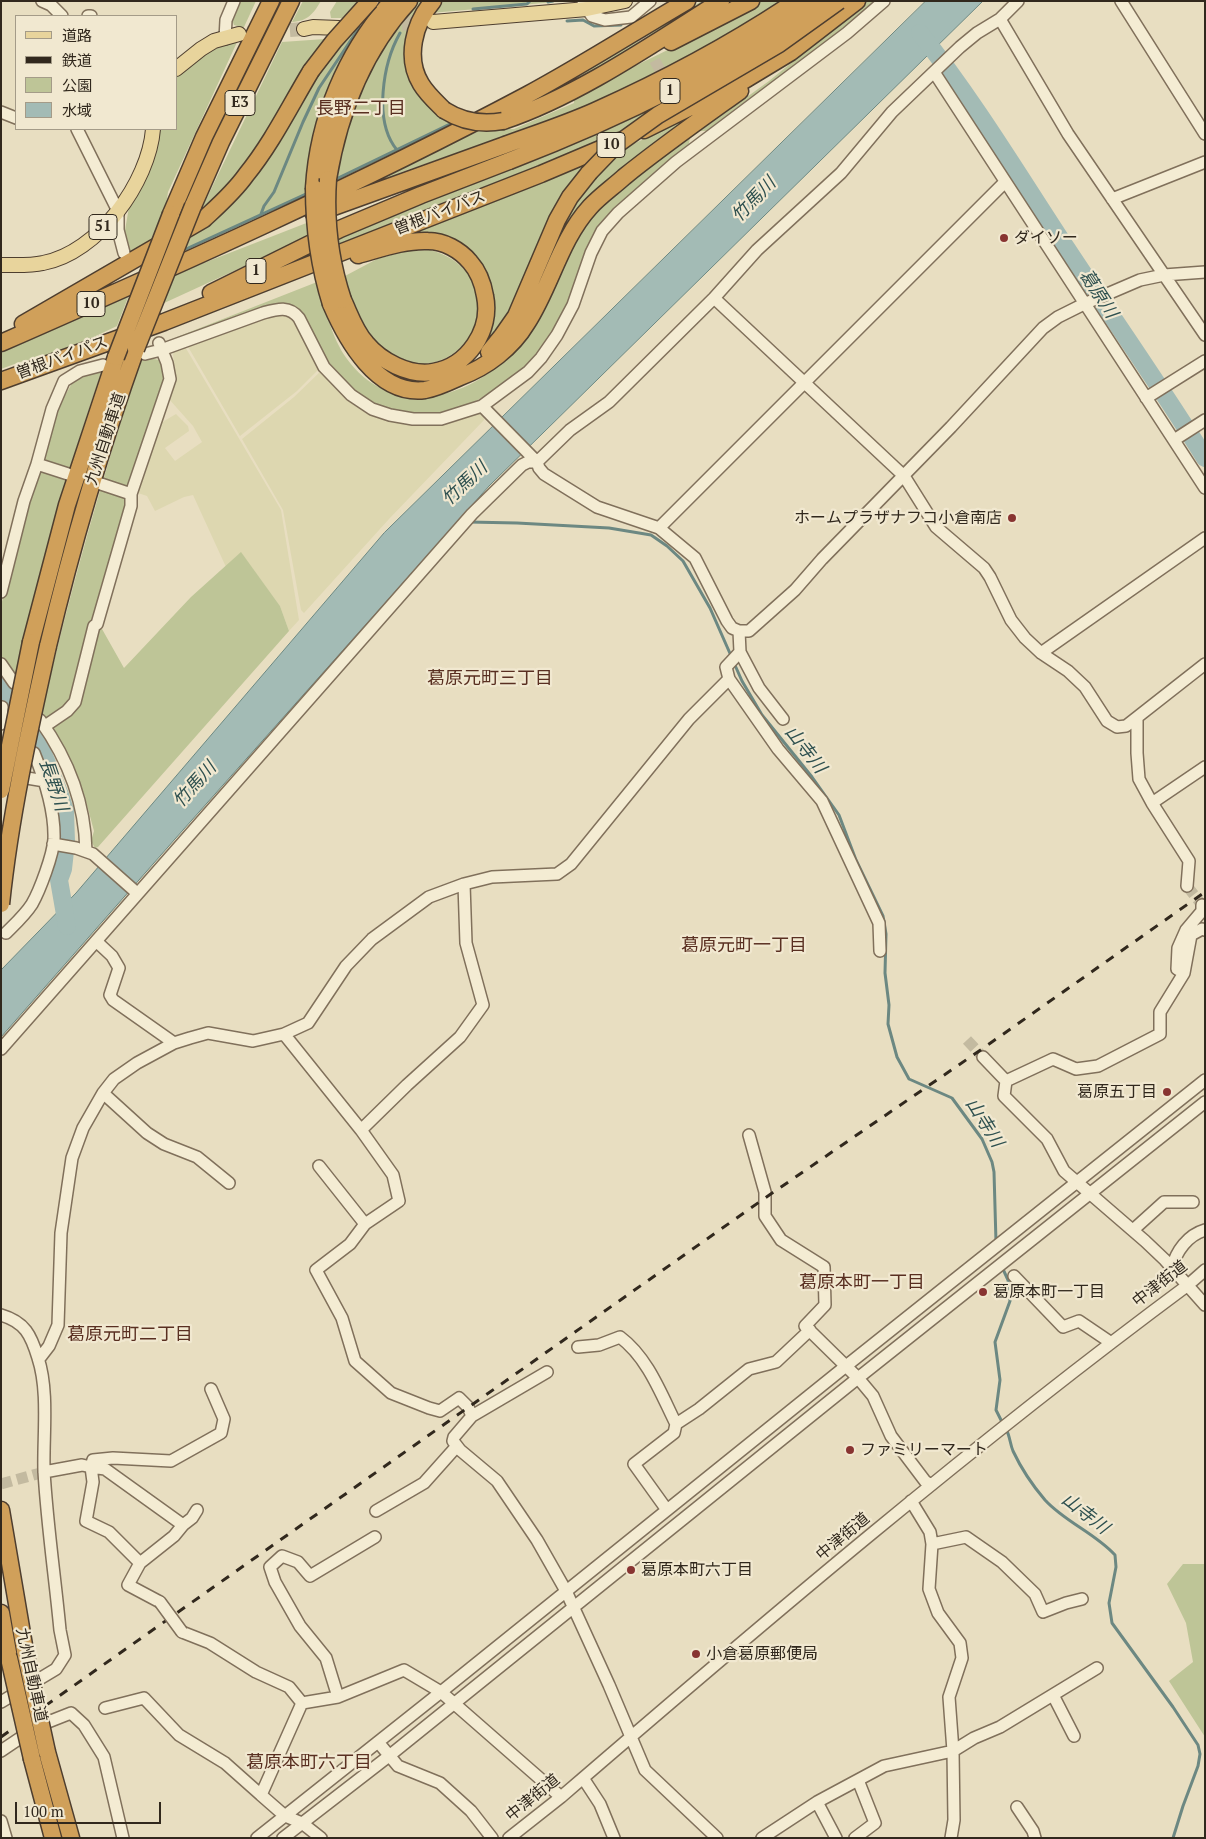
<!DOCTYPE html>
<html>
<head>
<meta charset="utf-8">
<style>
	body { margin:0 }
	#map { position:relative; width:1206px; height:1839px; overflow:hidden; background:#e8dec1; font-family:"PT Serif","Noto Sans JP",serif }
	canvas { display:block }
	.frame { position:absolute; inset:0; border:2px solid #31281d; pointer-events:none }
	.legend { position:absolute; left:15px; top:15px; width:162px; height:115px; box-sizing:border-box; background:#f1e8d0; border:1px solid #a49b88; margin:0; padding:6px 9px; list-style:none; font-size:15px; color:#31281d }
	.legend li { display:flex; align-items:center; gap:10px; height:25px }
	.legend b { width:25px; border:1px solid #a49b88 }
	.scale { position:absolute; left:15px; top:1802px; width:146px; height:22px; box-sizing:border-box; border:2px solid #31281d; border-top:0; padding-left:6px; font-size:15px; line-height:18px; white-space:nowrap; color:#31281d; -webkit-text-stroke:4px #f1e8d0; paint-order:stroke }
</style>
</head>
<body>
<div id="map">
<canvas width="1206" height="1839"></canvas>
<div class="frame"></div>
<ul class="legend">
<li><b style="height:6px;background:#e8d49c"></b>道路</li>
<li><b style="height:6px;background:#31281d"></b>鉄道</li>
<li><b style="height:14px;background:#bec597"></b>公園</li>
<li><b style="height:14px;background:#a3bbb5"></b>水域</li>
</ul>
<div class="scale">100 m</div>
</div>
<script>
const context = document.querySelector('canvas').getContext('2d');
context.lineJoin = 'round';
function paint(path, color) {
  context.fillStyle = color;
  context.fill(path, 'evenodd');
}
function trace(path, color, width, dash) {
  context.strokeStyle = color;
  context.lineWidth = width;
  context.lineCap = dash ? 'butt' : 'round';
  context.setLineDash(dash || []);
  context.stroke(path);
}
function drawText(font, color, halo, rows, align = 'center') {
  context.font = font + ' "PT Serif","Noto Sans JP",serif';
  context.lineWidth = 4.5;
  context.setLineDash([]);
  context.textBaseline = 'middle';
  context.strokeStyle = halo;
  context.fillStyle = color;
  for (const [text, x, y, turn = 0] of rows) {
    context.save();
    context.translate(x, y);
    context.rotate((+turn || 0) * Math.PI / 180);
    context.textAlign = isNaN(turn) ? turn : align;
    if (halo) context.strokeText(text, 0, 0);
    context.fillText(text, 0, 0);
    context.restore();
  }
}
const farmland = new Path2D(`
	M272 313 291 315 321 367 297 391 240 436 187 345Z
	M184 345 281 510 299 620 289 631 280 606 241 553 226 567 193 495 184 497 155 511 147 496 138 493 159 424 176 414 188 426 189 431 165 448 175 461 202 442 193 426 168 398 175 377 173 353 176 349Z
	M321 371 339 388 476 412 485 417 484 420 389 519 304 613 301 610 283 510 242 439 294 397Z`);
const green = new Path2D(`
	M234 1H256L168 192 166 205 149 244 129 256 124 236 129 207 142 186 148 168 154 129H176V73L199 53 234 43 241 27 234 25 231 17Z
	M303 1H321C313 14 308 21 292 22Z
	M337 1H358L342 18H331L330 12Z
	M380 1H384L308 194 184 251 190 238 219 214 284 132 316 79 335 53 367 14Z
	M419 1H424C418 13 408 26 406 39 404 52 407 62 411 73 420 99 429 112 454 124L334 183 339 147 374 57Z
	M440 1H566L431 13Z
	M702 1H708C645 40 581 81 512 110Z
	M760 1H782L730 34 638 83 578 111 399 173 372 188 339 200 398 171 473 129H514L574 103V96L694 37Z
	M867 1H876L837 34 723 120 707 131H700L769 81Z
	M325 39C318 50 310 60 303 71 273 119 248 177 201 210L282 42Z
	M657 106 658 107 621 134 337 248 336 239 376 220 622 123Z
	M698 111 606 183 527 305 547 252 581 192 617 151 653 135Z
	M690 138 688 148 608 217 560 318 548 340 524 367 490 393 467 406 449 412 425 415 408 414 377 406 357 394 326 362 293 306 169 342 167 341 317 282C325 307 331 337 347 359 391 419 467 401 512 353 521 343 527 326 534 314 554 277 572 239 599 207 605 200 615 194 622 188 644 171 667 155 690 138Z
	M590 163 513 308 493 339 468 364C476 350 487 336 492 322 499 303 490 281 481 264L405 235Z
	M309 222 310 236 162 304 173 275Z
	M430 250C452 256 469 268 476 291 489 335 443 379 399 359 368 346 350 308 345 276L377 259 406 251Z
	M129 295 117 326 64 351 20 362 1 369V353Z
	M148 358 160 360 168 369 129 487H125L124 497 126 506 101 586 72 700 52 715 43 720 41 716C69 595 102 477 141 359Z
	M102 370C67 472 37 575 15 680L1 659V606L13 554 36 475 41 472 49 473 43 454 59 406 75 378Z
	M241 552 280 606 289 631 98 847 95 848 91 841 94 831 84 794 73 769 50 730 71 712 97 627 102 629 124 668 191 597Z
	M1183 1564H1205V1737L1169 1681 1193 1662 1186 1623 1167 1584Z`);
const water = new Path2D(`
	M926 1H983L489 486 175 839 1 1037V970L76 893 384 533Z`);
const stream = new Path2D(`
	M548 2 553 1
	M473 9 527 4 530 1
	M567 21 583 20 594 26 621 25
	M397 150C373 121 383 63 400 33
	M334 180 452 123
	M261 214 264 206 274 192 303 122 319 88 365 19
	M186 249 308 193
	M468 522 517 523 609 528 651 535 667 546 683 561 710 608 732 658
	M734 663 742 681 762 715 812 777 839 815 856 860 883 916 886 934 885 973 889 1005 888 1024 897 1057 909 1079 952 1098 982 1139 992 1162 994 1172 996 1242
	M1002 1267 1008 1280 1010 1301 995 1342 1000 1380 996 1410 1003 1424
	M1006 1429C1010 1436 1010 1444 1013 1451 1021 1468 1033 1486 1045 1500 1065 1522 1095 1533 1115 1555L1116 1567 1109 1603 1112 1623 1173 1707 1198 1745 1200 1754 1198 1766 1183 1806 1173 1838`);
const river = new Path2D(`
	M920 33C974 101 1019 176 1067 249 1113 319 1161 387 1205 458
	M1 685 30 730 44 756 60 795 65 811 66 842 63 869 59 880 67 926`);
const minorTunnel = new Path2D(`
	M631 17 667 83
	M1187 886 1202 905
	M967 1040 983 1057
	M1 1484 44 1472`);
const majorTunnel = new Path2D(`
	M339 28 430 22
	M248 33 304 29`);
const minor = new Path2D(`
	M42 1 51 5 62 16
	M583 1 587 9 592 16 605 20 631 17 650 1
	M1121 1 1205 134
	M88 16H91
	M1000 19 1068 134 1205 335
	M225 39 226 20 234 1
	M934 72 1205 488
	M1 112 16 118
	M77 129 118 211V230L124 253
	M1112 199 1205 162
	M714 298 904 476 936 527 984 568 990 577 1011 620 1025 638 1041 653 1068 671 1085 687 1107 721 1117 727 1126 726 1205 664
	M145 354 161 350 263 313C277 309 289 305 299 318L324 367 351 395 372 409 390 415 413 419H441L482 406 528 372 541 358 557 335 573 305 591 253 602 231 618 213 676 162 847 33 884 1
	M1146 398 1205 361
	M482 406 537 462 539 468 544 474 597 507 659 528 695 558 727 621 732 628 739 631H749L795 590 822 559 951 427 1043 328 1058 317 1084 304 1140 280 1164 275 1205 272
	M1174 440 1205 420
	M37 464 68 474
	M101 484 131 494
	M659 528 1005 182
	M1 592 24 501 37 464 52 409 64 381 80 371 103 365
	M739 631 740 652 726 667 729 679 778 749 822 801 879 923 880 951
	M740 652 759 688 783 719
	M1041 653 1205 538
	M1 664 14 683
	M1137 718V753L1139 779 1152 803 1189 861 1187 886
	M40 720C68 759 85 803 86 851
	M1 724 2 707
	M45 726 67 711 75 702 94 626 97 624 131 506V494L170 379 167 363 159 343
	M15 776 45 781
	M1152 803 1205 767
	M53 844 76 848 93 854 137 893
	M6 933C15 924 25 915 32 904 40 890 53 855 54 839 55 810 45 780 34 753
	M96 941 112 956 119 968 110 995 113 1000 174 1043
	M1184 973 1177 969 1178 948 1186 930 1202 911V905
	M284 1034 361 1130 393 1175 399 1201 365 1224 350 1244 316 1270 342 1318 355 1361 391 1393 429 1408 440 1411 459 1398 468 1407 472 1416 454 1437 453 1441 460 1450 497 1481 537 1540 566 1591 609 1685 645 1770 717 1838
	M1 1049 472 514 522 465 528 462H537L570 430 609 402 714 298 757 250 841 173 892 112 960 47 977 33 1000 19 1018 1
	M983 1057 1006 1081 1004 1096 1047 1139 1064 1171 1145 1241 1165 1260 1205 1305
	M1006 1081 1053 1059 1076 1069 1098 1066 1160 1034V1012L1184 973 1191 935 1202 929 1205 930
	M103 1093 147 1133 164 1144 197 1157 229 1183
	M361 1130 407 1085 460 1037 483 1005 466 943 464 884
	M749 1135 765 1192V1216L781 1240 824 1267 825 1305 805 1326 858 1378 873 1396 891 1436 925 1481 931 1485
	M319 1166 365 1224
	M1133 1230 1164 1202H1193
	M1172 1268C1176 1251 1188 1235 1205 1230
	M1014 1276 1063 1327 1079 1321 1110 1342
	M1 1315C25 1322 31 1335 38 1358 49 1391 43 1436 44 1471 47 1524 55 1577 60 1630L65 1655 56 1669 1 1702
	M578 1347 599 1345 620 1337C648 1358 661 1394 676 1424
	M39 1359 49 1346 58 1325 61 1233 72 1158 83 1128 103 1093 114 1079 137 1063 174 1043 190 1038 208 1033 253 1041 284 1034 308 1023 346 966 372 939 429 897 464 884 492 877 557 874 571 864 689 719 729 679
	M472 1416 547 1372
	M44 1472 82 1465 91 1467 93 1482 86 1521 109 1532 140 1563 128 1585 160 1602
	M911 1501 930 1532 932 1544 929 1589 938 1613 960 1643 962 1658 949 1697 953 1751 954 1820 951 1838
	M667 1510 634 1464 674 1433 676 1424 699 1409 749 1369 776 1362 810 1330
	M376 1511 424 1483 457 1446
	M183 1525 192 1518 197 1510
	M932 1544 966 1537 1002 1562 1035 1594 1043 1612 1066 1603 1082 1599
	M140 1563 174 1536 183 1525 105 1469 91 1467 93 1460 113 1458 171 1461 221 1433 224 1419 211 1389
	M182 1632 210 1643 256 1672 289 1687 302 1703 338 1697 404 1670 441 1692 561 1797
	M1053 1695 1074 1736
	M338 1697 326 1658 300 1626 275 1582 270 1567 282 1556 298 1562 310 1576 375 1537
	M302 1703 261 1795 285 1816 302 1823 321 1838
	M105 1708 144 1698 179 1735 225 1763 261 1795
	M378 1742 398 1766 440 1783 471 1811 492 1838
	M1 1751 38 1726 71 1713 84 1725 104 1757 123 1838
	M583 1778 600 1804 614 1838
	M817 1802 836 1838
	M1017 1807 1033 1831 1035 1838
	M1 1821 6 1838
	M257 1838 441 1692 846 1366 1205 1080
	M283 1838 389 1756 858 1378 1205 1102
	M509 1838 561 1797C765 1621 971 1446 1188 1285L1205 1270
	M762 1838 817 1802 884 1766 953 1751 974 1738 1000 1727 1097 1668
	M855 1838 875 1823 858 1780`);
const major = new Path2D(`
	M433 22 587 9 625 1
	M304 29 313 27 339 28
	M176 69 201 49 214 41 239 34
	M1 265C15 265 30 266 43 263 98 253 149 182 153 129`);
const highway = new Path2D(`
	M433 1C414 23 405 58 421 84 427 94 436 102 444 110
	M671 42 751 1
	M503 121C578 96 654 43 721 1
	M644 130 743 81 791 52 857 1
	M328 179C339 113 362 52 409 1
	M314 188C318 119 346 53 392 1
	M193 206 221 142 291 1
	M171 214 204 137 271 1
	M314 214 505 145
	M211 293 340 229 421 195 509 161
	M343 300C350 315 355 331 366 343 381 361 409 376 433 372 468 366 492 330 485 296 483 284 479 272 470 262 460 250 444 241 428 241 404 240 380 249 358 255
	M331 304C346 339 377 396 425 390 437 388 449 382 460 377 487 367 512 348 527 323 551 286 560 240 590 207 600 196 613 187 624 177 661 147 701 119 740 91
	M23 324 204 219C219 205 234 192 246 175 272 143 290 106 311 71
	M1 343C179 265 356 186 527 95 581 66 634 32 687 1
	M489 352 502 336 516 316 557 220 570 197 589 173
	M1 381 164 322 541 174 619 141
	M31 642 67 505 116 357
	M48 646C72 545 101 447 136 349
	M1 1510 25 1651
	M1 1613 9 1658
	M47 1752 71 1838
	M32 1759 53 1838`);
const rail = new Path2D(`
	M1 1737 765 1198 982 1049 1205 892`);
const minorBridge = new Path2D(`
	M160 1602 182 1632`);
const highwayBridge = new Path2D(`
	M311 71 334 41 370 1
	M444 110C463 122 482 125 503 121
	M505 145C535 134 566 124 595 111 664 80 732 44 796 1
	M509 161C619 119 723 68 820 1
	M589 173 615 146 658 115 779 44 839 1
	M328 179C325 221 330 261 343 300
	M314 188C314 228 319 266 331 304
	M136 349 193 206
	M116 357 171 214
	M1 790 31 642
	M1 904C10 817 29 731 48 646
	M25 1651 47 1752
	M9 1658 32 1759`);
const markers = [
	[1004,238,5,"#883431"],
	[1012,518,5,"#883431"],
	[1167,1092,5,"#883431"],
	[983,1292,5,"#883431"],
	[850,1450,5,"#883431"],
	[631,1570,5,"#883431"],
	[696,1654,5,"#883431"]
];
const shields = [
	[670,91,20],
	[240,103,30],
	[611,145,28],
	[103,227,28],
	[256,271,20],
	[91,304,28]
];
const shieldNames = [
	["1",670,91],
	["E3",240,103],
	["10",611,145],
	["51",103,227],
	["1",256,271],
	["10",91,304]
];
const streetNames = [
	["曽根バイパス",440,213,-21],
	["曽根バイパス",62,358,-20],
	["九州自動車道",106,439,-72],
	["中津街道",1160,1284,-38],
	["中津街道",843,1537,-40],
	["九州自動車道",31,1675,78],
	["中津街道",533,1798,-39]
];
const poiNames = [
	["ダイソー",1014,238],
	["ホームプラザナフコ小倉南店",1002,518,"right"],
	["葛原五丁目",1157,1092,"right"],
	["葛原本町一丁目",993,1292],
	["ファミリーマート",860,1450],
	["葛原本町六丁目",641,1570],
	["小倉葛原郵便局",706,1654]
];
const neighbourhoodNames = [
	["長野二丁目",361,109],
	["葛原元町三丁目",490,679],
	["葛原元町一丁目",744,946],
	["葛原本町一丁目",862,1283],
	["葛原元町二丁目",130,1335],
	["葛原本町六丁目",309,1763]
];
const waterNames = [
	["竹馬川",754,200,-46],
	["葛原川",1098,294,57],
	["竹馬川",465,484,-43],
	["山寺川",805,750,52],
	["長野川",53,785,71],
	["竹馬川",195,785,-48],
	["山寺川",984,1123,58],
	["山寺川",1085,1514,38]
];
paint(farmland, '#ddd7b0');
paint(green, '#bec597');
paint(water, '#a3bbb5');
trace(water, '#6c8882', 1);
trace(stream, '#6c8882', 3);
trace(river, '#a3bbb5', 18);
trace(minorTunnel, '#c3baa0', 11, [11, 5.5]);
trace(majorTunnel, '#c3baa0', 14, [14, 7]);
trace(minor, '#80705b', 14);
trace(major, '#4e3e2f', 16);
trace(highway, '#4e3e2f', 19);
trace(minor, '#f4ecd3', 11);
trace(major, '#e8d49c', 14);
trace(highway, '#d0a05a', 16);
trace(rail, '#31281d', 3, [9, 9]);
trace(minorBridge, '#80705b', 14, []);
trace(highwayBridge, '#4e3e2f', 19, []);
trace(minorBridge, '#f4ecd3', 11);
trace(highwayBridge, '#d0a05a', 16);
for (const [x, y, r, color] of markers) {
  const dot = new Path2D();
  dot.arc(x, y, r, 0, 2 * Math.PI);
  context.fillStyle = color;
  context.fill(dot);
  trace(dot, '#f1e8d0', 2);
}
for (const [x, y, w] of shields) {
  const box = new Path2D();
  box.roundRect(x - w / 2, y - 12.5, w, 25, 4);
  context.fillStyle = '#f1e8d0';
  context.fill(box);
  trace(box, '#31281d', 1);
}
drawText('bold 15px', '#31281d', null, shieldNames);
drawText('16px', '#31281d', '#f1e8d0', streetNames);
drawText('16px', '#31281d', '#f1e8d0', poiNames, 'left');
drawText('18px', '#592f21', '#f1e8d0', neighbourhoodNames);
drawText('italic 18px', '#2e504f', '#f1e8d0', waterNames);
</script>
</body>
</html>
